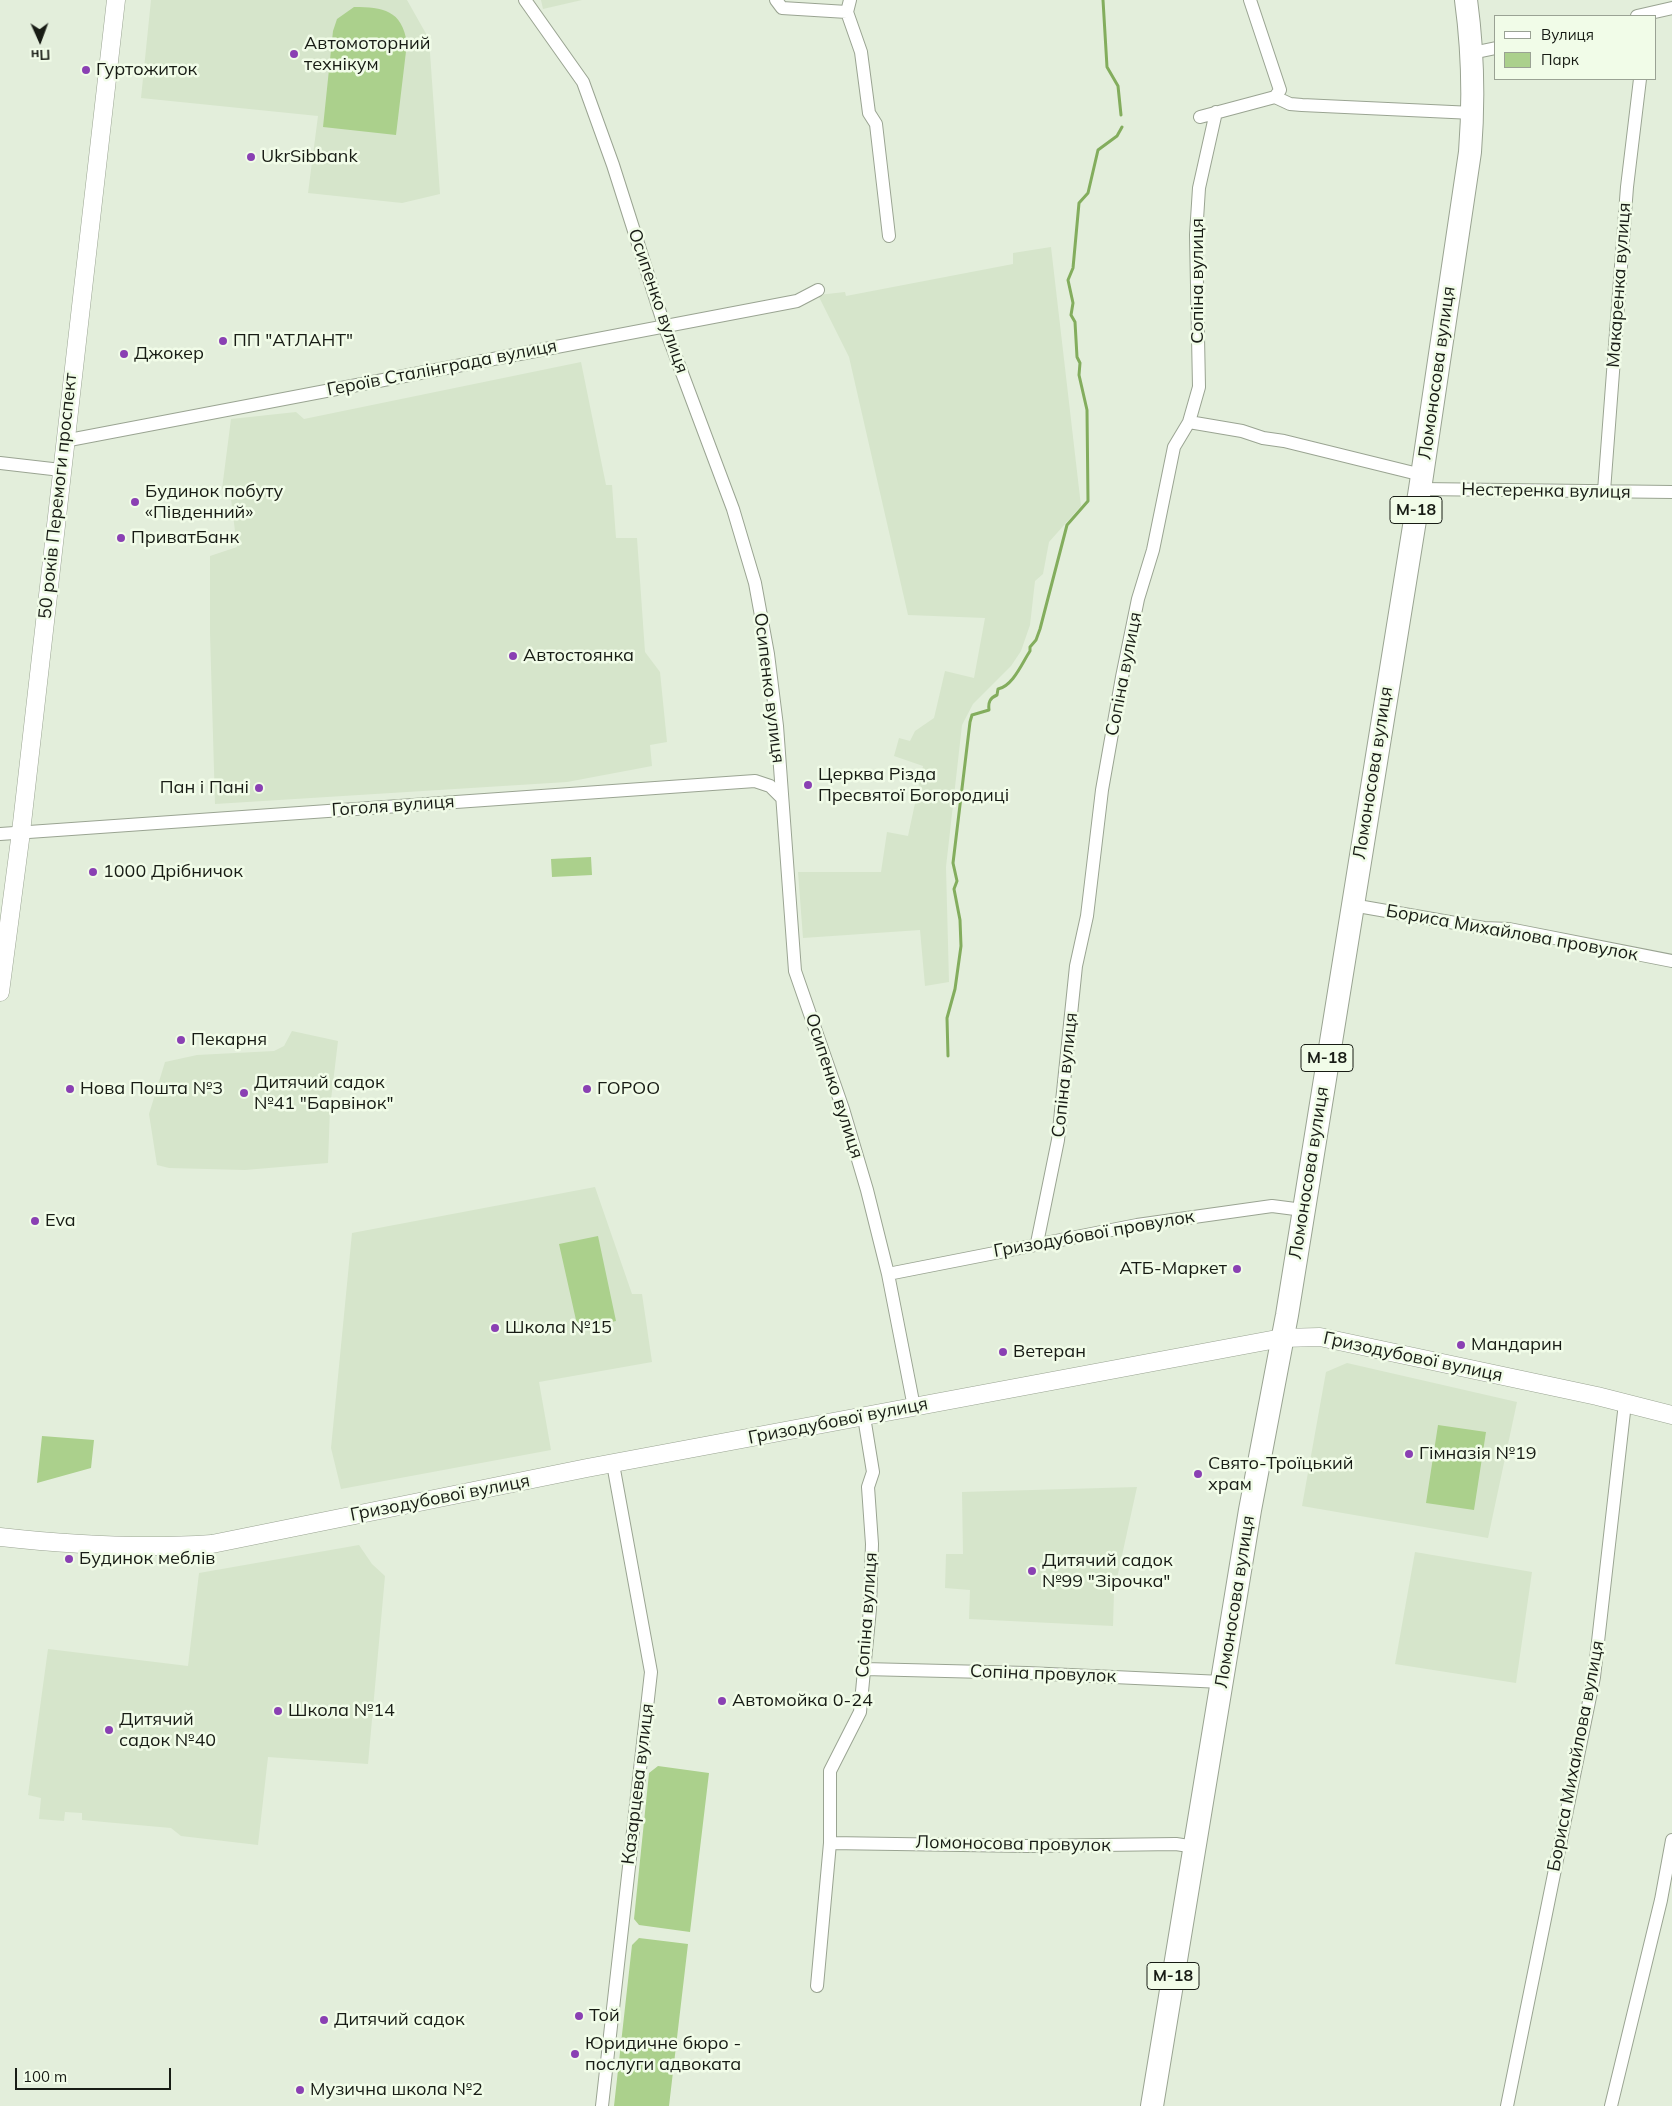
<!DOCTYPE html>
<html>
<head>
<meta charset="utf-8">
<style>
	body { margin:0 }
	#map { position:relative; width:1672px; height:2106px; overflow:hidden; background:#e3eedb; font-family:Mulish,sans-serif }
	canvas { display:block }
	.legend { position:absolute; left:1494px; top:15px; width:162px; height:65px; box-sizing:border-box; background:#f1fce8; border:1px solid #9aa294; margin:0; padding:6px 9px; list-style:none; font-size:15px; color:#181c15 }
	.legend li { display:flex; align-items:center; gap:10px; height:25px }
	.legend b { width:25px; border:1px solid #9aa294 }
	.north { position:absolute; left:15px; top:15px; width:50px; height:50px; -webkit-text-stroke:4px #f1fce8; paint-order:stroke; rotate:178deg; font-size:14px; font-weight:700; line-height:20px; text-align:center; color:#181c15 }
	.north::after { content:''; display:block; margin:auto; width:18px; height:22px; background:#181c15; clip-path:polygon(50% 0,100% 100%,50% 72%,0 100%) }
	.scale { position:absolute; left:15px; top:2068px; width:156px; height:22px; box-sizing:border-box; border:2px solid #181c15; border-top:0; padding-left:6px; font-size:15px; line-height:18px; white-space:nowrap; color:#181c15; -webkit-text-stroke:4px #f1fce8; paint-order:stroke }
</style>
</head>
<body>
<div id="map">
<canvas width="1672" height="2106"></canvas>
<ul class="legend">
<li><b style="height:6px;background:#fff"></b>Вулиця</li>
<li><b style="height:14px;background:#abd08c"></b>Парк</li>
</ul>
<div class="north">Пн</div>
<div class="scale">100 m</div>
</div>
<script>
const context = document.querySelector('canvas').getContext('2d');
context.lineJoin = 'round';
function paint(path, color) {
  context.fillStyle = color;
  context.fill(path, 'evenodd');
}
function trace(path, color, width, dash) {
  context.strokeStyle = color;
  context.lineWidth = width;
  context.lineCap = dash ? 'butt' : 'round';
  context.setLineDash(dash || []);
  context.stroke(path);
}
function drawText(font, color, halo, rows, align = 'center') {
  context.font = font + ' Mulish,sans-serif';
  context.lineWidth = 5;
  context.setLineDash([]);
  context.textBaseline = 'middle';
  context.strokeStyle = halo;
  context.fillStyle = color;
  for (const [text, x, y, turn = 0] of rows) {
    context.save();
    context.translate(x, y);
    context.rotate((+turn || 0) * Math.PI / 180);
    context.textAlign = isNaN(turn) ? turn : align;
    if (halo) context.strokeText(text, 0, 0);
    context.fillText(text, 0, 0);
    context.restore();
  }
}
const built = new Path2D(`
	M151 0H407L429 39 440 194 402 203 308 193 318 116 141 98Z
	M541 0H582L543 9Z
	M1051 247 1081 506 1049 542 1043 574 1035 581 1030 625 1021 651 1011 666 973 704 962 725 946 867 949 982 925 986 920 930 803 938 798 872H881L887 832 908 836 923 766 894 756 899 738 910 741 915 731 934 718 945 671 974 678 985 618 908 615 849 357 818 295 845 292 846 296 1013 264V253Z
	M581 362 606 485H612L616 538H637L645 652 660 672 667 742 650 745 652 766 567 782 215 804 210 633V556L237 547 230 491 222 489 231 419 296 412 304 419Z
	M292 1031 338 1041 330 1108 328 1163 245 1170 169 1168 157 1165 149 1114 165 1062 197 1055 274 1051 284 1046Z
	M595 1187 632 1294H642L652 1362 539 1382 551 1450 341 1489 331 1448 352 1233Z
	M1347 1363 1517 1402 1488 1538 1302 1506 1326 1372Z
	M1137 1487 1114 1592 1113 1626 969 1619 970 1590 945 1588 946 1554H963L962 1492Z
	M359 1545 372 1564 385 1576 368 1764 268 1757 258 1845 181 1836 171 1828 82 1820V1813L65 1812 64 1821 39 1819 41 1798 28 1795 48 1649 188 1666 199 1573Z
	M1415 1552 1532 1572 1516 1683 1395 1664Z`);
const green = new Path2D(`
	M354 7C383 7 402 10 407 43L396 135 323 127 333 31 337 19Z
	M591 857 592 875 552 877 551 859Z
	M598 1236 616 1321 578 1329 559 1244Z
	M1438 1425 1486 1432 1474 1510 1426 1503Z
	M42 1436 94 1440 91 1468 37 1483Z
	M658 1766 709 1773 690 1932 639 1925 634 1919 649 1773Z
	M639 1938 688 1944 669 2106H614L632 1945Z`);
const stream = new Path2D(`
	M1103 0 1107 67 1118 86 1121 115
	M948 1056 947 1018 955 989 961 946 960 920 954 889 957 881 953 863 970 722 972 715 989 710C988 702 990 698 997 695L998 689C1013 686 1022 663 1030 651V647L1036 640 1040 629 1067 525 1088 501 1087 410 1079 375 1080 363 1077 357 1075 322 1071 315 1073 303 1068 280 1073 268 1079 203 1088 193 1098 150 1117 136 1122 127`);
const street = new Path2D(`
	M525 0 583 82 613 165 664 325 733 509 755 583 768 654 777 726 795 971 843 1109 867 1190 888 1274 914 1407
	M776 0 782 8 847 12
	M850 0 847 12 861 52 869 113 876 124 889 236
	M1250 0 1280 90 1275 97
	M1637 16 1672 8
	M1472 53 1496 48
	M1200 117 1275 97 1290 104 1302 105 1473 113
	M1189 422 1242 431 1263 438 1284 441 1422 475
	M64 441 797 301 818 290
	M0 463 61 470
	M1420 489 1672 492
	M1604 491 1627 187 1640 79
	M0 834 755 781 770 786 781 797
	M1352 905 1484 928 1509 929 1672 961
	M1037 1243 1058 1140 1076 966 1087 916 1102 790 1122 677 1138 599 1153 550 1174 447 1189 422 1199 387 1196 235 1199 188 1216 112
	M888 1274 1137 1225 1272 1206 1303 1210
	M864 1669 1027 1673 1222 1682
	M830 1843 1028 1846 1176 1844 1195 1847
	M817 1986 830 1843V1771L860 1712 870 1609 872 1544 868 1487 873 1472 864 1417
	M602 2106 651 1672 613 1464
	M1507 2106 1594 1677 1625 1403
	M1611 2106 1661 1900 1672 1840`);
const secondary = new Path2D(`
	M0 992 21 832 116 0
	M0 1537C71 1545 141 1549 212 1544L587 1468 1282 1338 1320 1337 1597 1396 1672 1415`);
const highway = new Path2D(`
	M1152 2106 1250 1510 1287 1315 1420 489 1470 152C1474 101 1473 51 1466 0`);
const markers = [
	[294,54,5,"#8a40b3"],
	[86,70,5,"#8a40b3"],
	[251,157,5,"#8a40b3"],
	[223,341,5,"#8a40b3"],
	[124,354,5,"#8a40b3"],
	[135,502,5,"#8a40b3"],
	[121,538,5,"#8a40b3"],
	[513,656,5,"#8a40b3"],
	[808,785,5,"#8a40b3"],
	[259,788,5,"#8a40b3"],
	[93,872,5,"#8a40b3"],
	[181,1040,5,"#8a40b3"],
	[70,1089,5,"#8a40b3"],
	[587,1089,5,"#8a40b3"],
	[244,1093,5,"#8a40b3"],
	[35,1221,5,"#8a40b3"],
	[1237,1269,5,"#8a40b3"],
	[495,1328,5,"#8a40b3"],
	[1461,1345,5,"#8a40b3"],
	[1003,1352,5,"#8a40b3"],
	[1409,1454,5,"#8a40b3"],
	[1198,1474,5,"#8a40b3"],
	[69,1559,5,"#8a40b3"],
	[1032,1571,5,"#8a40b3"],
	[722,1701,5,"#8a40b3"],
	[278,1711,5,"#8a40b3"],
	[109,1730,5,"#8a40b3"],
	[579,2016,5,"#8a40b3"],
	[324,2020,5,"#8a40b3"],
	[575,2054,5,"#8a40b3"],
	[300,2090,5,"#8a40b3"]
];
const shields = [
	[1416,510,52],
	[1327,1058,52],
	[1173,1976,52]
];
const shieldNames = [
	["М-18",1416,510],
	["М-18",1327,1058],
	["М-18",1173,1976]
];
const poiNames = [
	["Автомоторний",304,44],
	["технікум",304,65],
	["Гуртожиток",96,70],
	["UkrSibbank",261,157],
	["ПП \"АТЛАНТ\"",233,341],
	["Джокер",134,354],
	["Будинок побуту",145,492],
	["«Південний»",145,513],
	["ПриватБанк",131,538],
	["Автостоянка",523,656],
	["Церква Різда",818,775],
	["Пресвятої Богородиці",818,796],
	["Пан і Пані",249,788,"right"],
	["1000 Дрібничок",103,872],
	["Пекарня",191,1040],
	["Дитячий садок",254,1083],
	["№41 \"Барвінок\"",254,1104],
	["Нова Пошта №3",80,1089],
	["ГОРОО",597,1089],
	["Eva",45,1221],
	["АТБ-Маркет",1227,1269,"right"],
	["Школа №15",505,1328],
	["Мандарин",1471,1345],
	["Ветеран",1013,1352],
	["Гімназія №19",1419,1454],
	["Свято-Троїцький",1208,1464],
	["храм",1208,1485],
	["Будинок меблів",79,1559],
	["Дитячий садок",1042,1561],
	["№99 \"Зірочка\"",1042,1582],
	["Автомойка 0-24",732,1701],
	["Школа №14",288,1711],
	["Дитячий",119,1720],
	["садок №40",119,1741],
	["Той",589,2016],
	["Дитячий садок",334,2020],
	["Юридичне бюро -",585,2044],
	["послуги адвоката",585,2065],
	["Музична школа №2",310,2090]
];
const streetNames = [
	["Сопіна вулиця",1198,281,-90],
	["Макаренка вулиця",1619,285,-86],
	["Осипенко вулиця",658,301,71],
	["Героїв Сталінграда вулиця",442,368,-11],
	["Ломоносова вулиця",1437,373,-82],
	["Нестеренка вулиця",1546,491,1],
	["50 років Перемоги проспект",58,496,-84],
	["Сопіна вулиця",1124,674,-79],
	["Осипенко вулиця",769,688,83],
	["Ломоносова вулиця",1373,773,-81],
	["Гоголя вулиця",393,806,-4],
	["Бориса Михайлова провулок",1512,933,10],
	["Сопіна вулиця",1065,1075,-84],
	["Осипенко вулиця",834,1086,72],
	["Ломоносова вулиця",1309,1173,-81],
	["Гризодубової провулок",1094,1234,-10],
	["Гризодубової вулиця",1413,1357,12],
	["Гризодубової вулиця",838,1421,-11],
	["Гризодубової вулиця",440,1498,-11],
	["Ломоносова вулиця",1235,1602,-81],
	["Сопіна вулиця",867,1615,-86],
	["Сопіна провулок",1043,1674,2],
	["Бориса Михайлова вулиця",1576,1756,-79],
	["Казарцева вулиця",638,1784,-83],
	["Ломоносова провулок",1013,1844,1]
];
paint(built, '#d6e5cb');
paint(green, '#abd08c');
trace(stream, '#83ad5d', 3);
trace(street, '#9aa492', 14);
trace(secondary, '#9aa492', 19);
trace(highway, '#9aa492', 24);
trace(street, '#fff', 12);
trace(secondary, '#fff', 18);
trace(highway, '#fff', 22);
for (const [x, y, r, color] of markers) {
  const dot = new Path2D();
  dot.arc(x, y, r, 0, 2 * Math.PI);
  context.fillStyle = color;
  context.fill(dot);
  trace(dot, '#f1fce8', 2);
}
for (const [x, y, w] of shields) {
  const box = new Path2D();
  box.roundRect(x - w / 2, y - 13.5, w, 27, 4);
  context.fillStyle = '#f1fce8';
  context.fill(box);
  trace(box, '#181c15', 1);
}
drawText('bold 16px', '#181c15', null, shieldNames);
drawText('18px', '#181c15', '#f1fce8', poiNames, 'left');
drawText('18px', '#181c15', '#f1fce8', streetNames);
</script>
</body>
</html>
